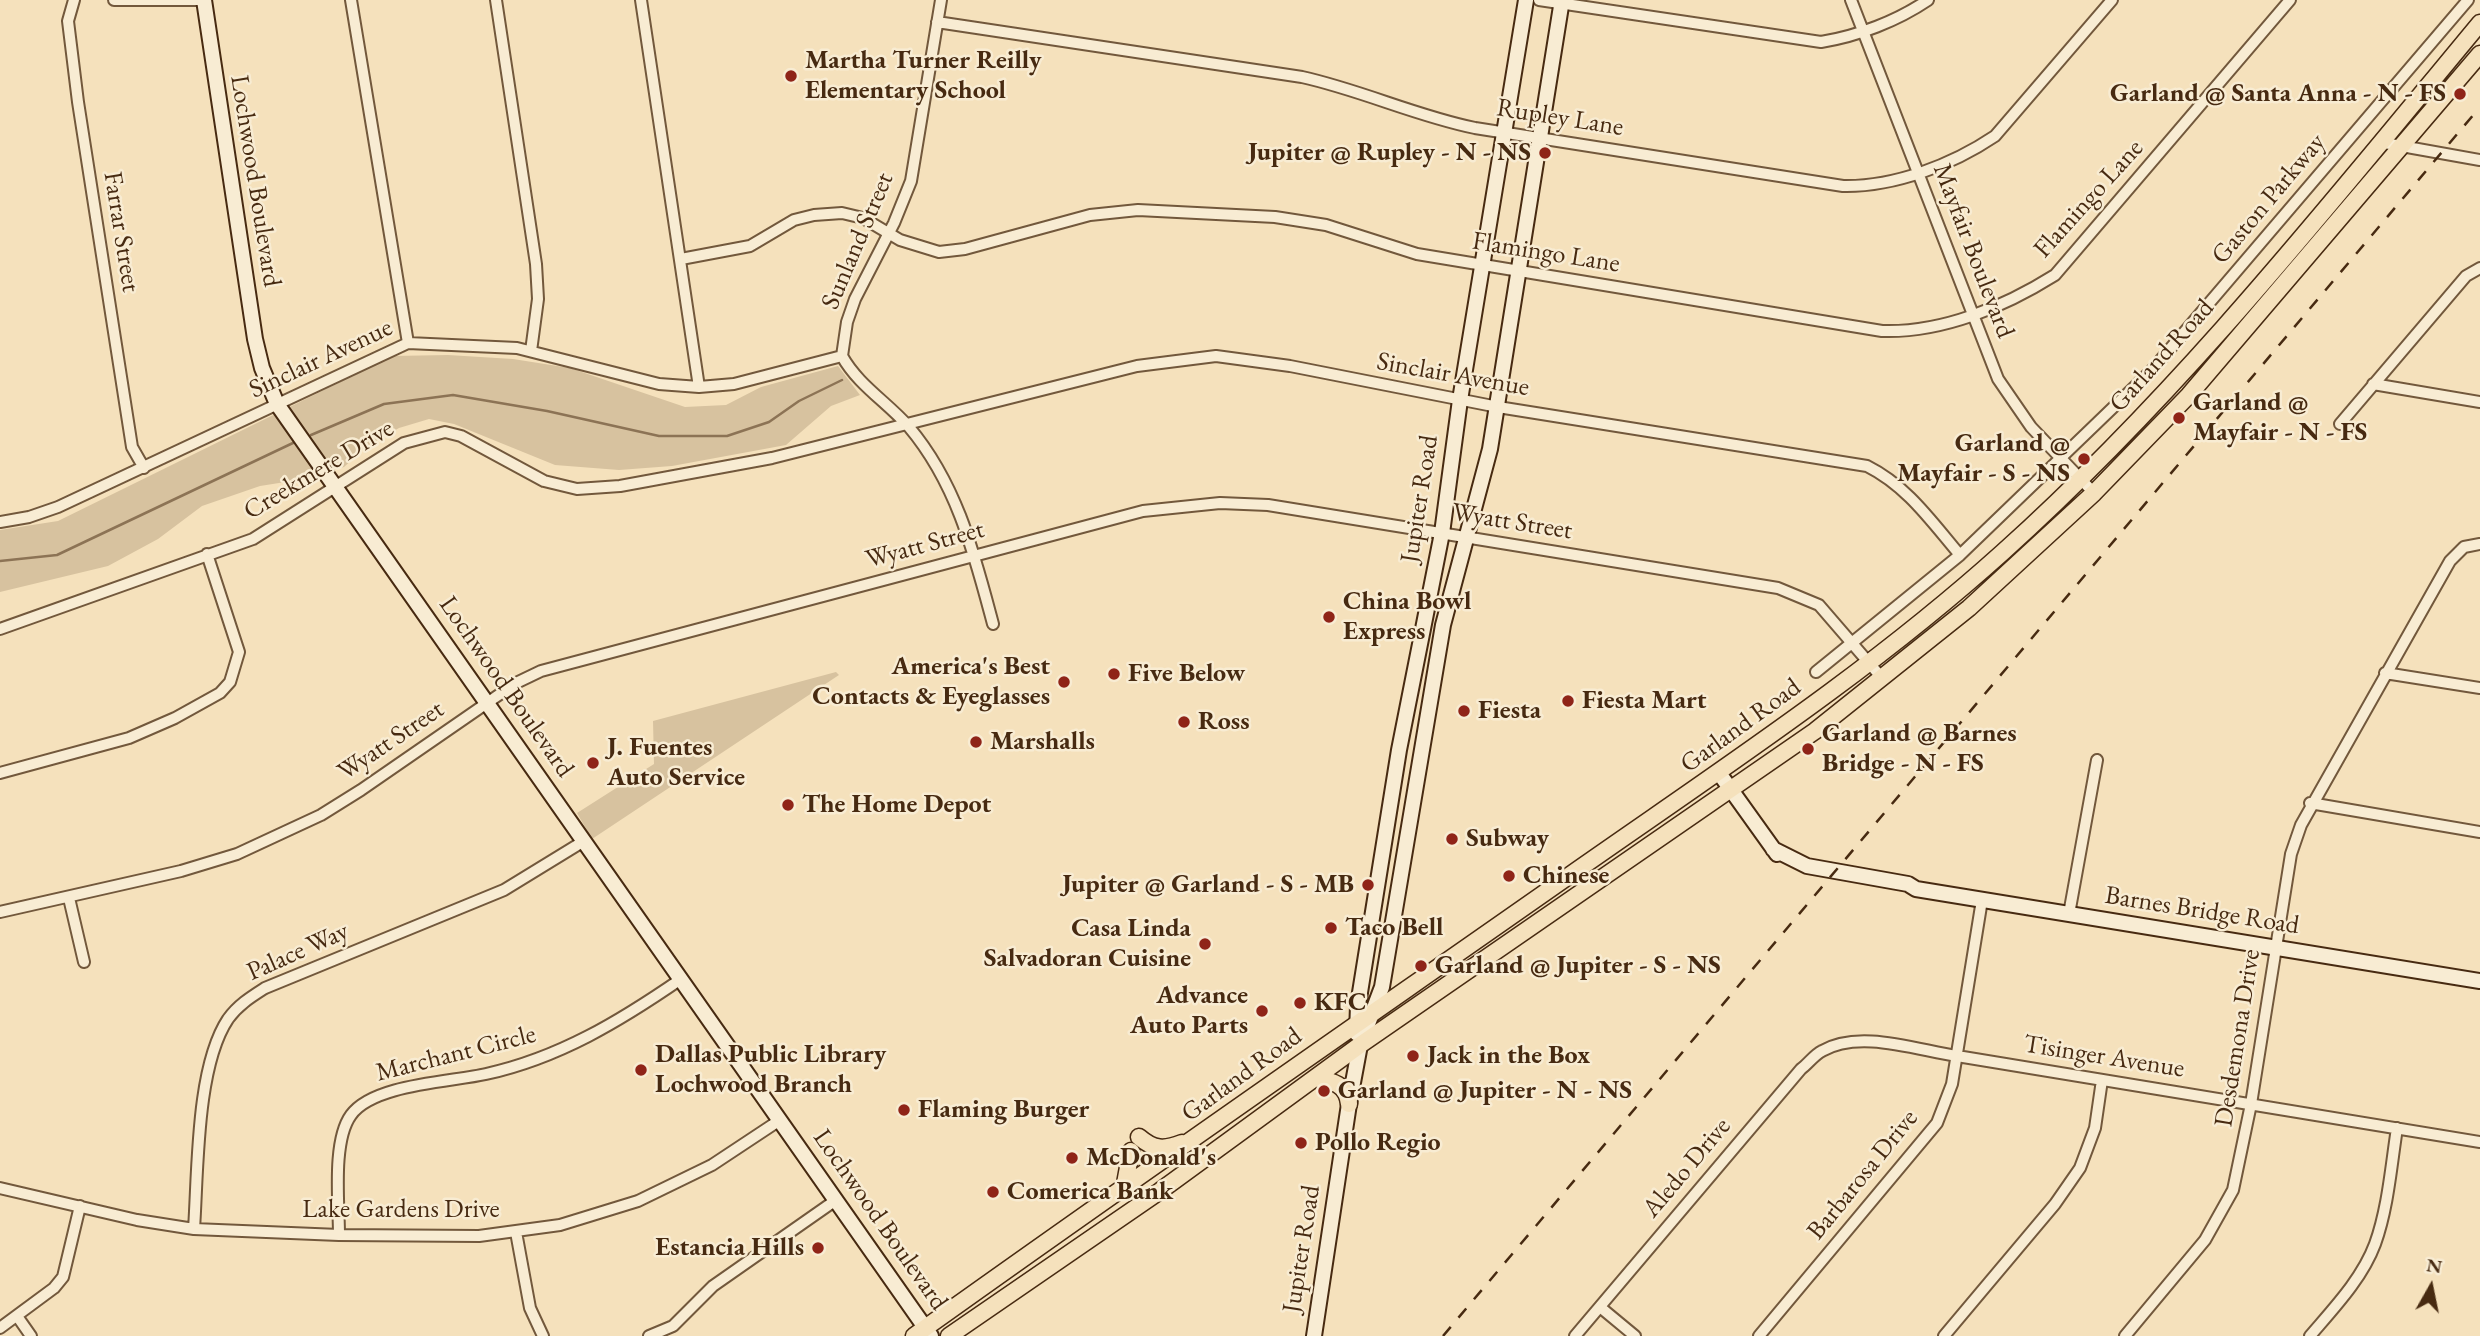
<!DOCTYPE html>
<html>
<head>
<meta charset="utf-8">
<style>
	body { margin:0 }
	#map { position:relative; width:2480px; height:1336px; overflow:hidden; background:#f5e1bc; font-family:"EB Garamond",serif }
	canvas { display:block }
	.north { position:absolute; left:2396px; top:1252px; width:70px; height:70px; -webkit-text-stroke:5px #f8ecd3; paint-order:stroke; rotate:9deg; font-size:19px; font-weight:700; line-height:28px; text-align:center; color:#472a11 }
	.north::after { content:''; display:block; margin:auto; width:24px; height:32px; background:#472a11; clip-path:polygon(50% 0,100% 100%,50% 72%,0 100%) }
</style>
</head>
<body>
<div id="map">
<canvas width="2480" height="1336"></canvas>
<div class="north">N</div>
</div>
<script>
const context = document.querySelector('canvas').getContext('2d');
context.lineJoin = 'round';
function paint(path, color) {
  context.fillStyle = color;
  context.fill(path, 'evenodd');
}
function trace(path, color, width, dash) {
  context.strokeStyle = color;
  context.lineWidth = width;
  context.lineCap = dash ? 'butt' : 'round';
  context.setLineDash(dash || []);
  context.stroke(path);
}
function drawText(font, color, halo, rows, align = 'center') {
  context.font = font + ' "EB Garamond",serif';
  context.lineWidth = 5;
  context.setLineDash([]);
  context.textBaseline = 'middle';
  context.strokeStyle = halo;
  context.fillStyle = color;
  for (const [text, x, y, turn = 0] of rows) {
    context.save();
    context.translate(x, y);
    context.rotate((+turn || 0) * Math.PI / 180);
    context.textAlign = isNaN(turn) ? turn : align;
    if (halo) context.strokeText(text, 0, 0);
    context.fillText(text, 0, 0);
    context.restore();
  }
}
const green = new Path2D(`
	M448 355 513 359 570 368 685 407 726 405 761 387 838 366 860 395 831 406 786 445 672 466 619 470 555 465 454 424 429 419 399 428 367 446 344 467 298 480 260 486 202 506 158 539 108 566 0 592V530L58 521 393 356Z
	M836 672 839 675 592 839 577 813 654 764 653 721Z`);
const stream = new Path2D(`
	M311 435 384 404 453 395 547 411 659 436H727L769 422 799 401 842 380
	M0 561 57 555 295 442`);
const street = new Path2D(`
	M74 0 68 21 78 102 132 447 144 468
	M114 0H202
	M351 0 408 343
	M496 0 536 264 538 299 531 351
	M641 0 699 387
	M941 0 911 181 894 223 855 299 847 322 842 356C858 385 887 402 909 427 957 484 974 553 993 624
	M1539 0 1821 42C1858 36 1897 21 1928 0
	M1851 0 1998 379 2031 427 2094 493
	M937 22 1302 77C1361 90 1416 116 1475 128L1843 186C1894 187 1952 165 1995 136L2112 0
	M2379 142 2480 160
	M681 259 750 246 794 220 814 215 842 213 863 218 900 240 939 252 965 249 1090 215 1138 210 1275 217 1326 225 1417 254 1882 331C1942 333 2004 307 2055 275L2290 0
	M2373 384 2480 402
	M2340 424 2466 276 2480 268
	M0 522 29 517 58 507 408 343 517 348 659 384 699 387 734 384 842 356
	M0 629 253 539 404 443 445 432 461 436 544 481 577 489 620 486 772 458 1137 366 1216 356 1290 366 1498 407 1867 466C1907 486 1931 521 1960 555
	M1816 672 1960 555 2152 370 2468 0
	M2385 673 2480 688
	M0 773 129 738 175 718 220 693 230 682 239 652 207 554
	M2310 803 2480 832
	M69 898 84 962
	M0 912 181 871 237 854 321 815 361 790 516 683 541 671 1143 511 1220 503 1268 505 1778 588 1819 605 1882 678
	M2069 914 2097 760
	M0 1188 137 1220 194 1229 339 1235 479 1236 560 1225 638 1201 712 1165 780 1120
	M194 1229C198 1171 196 1067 228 1019 238 1005 251 997 265 988L504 890 584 841
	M516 1232 530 1308 543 1336
	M339 1235C339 1203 332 1141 351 1115 373 1084 451 1082 486 1074 559 1058 620 1021 681 979
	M1600 1307 1635 1336
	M17 1316 31 1336
	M0 1328 54 1288 63 1277 80 1206
	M649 1336 673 1326 713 1286 836 1200
	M1575 1336 1801 1069C1808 1064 1814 1055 1822 1051 1859 1029 1917 1050 1957 1056L2480 1142
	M1759 1336 1937 1123 1952 1084 1982 900
	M1944 1336 2055 1204 2080 1168 2095 1128 2102 1080
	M2125 1336 2205 1240 2233 1190 2251 1104 2291 854 2301 825 2450 561 2464 547 2480 544
	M2310 1336C2333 1309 2362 1279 2375 1244 2388 1208 2391 1167 2397 1128`);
const secondary = new Path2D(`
	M204 0 255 339 262 368 277 404 931 1336
	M1719 773 1777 854
	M1773 849 1807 866 1908 884 1916 889 2480 981
	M1357 1034 1358 1005 1399 750 1442 533 1460 400 1526 0
	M1314 1336 1349 1104 1360 1045 1382 987 1443 625 1490 449 1562 0`);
const primary = new Path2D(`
	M1315 1078C1332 1081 1347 1084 1349 1104
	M1139 1137C1154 1150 1164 1150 1182 1143
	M1124 1189 1131 1151
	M914 1336C1132 1180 1353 1027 1573 873 1720 770 1870 672 2003 552 2180 393 2329 205 2480 23
	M949 1336 1160 1191 1360 1045 1815 731 1969 608 2094 493 2189 395 2480 54`);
const rail = new Path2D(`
	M1443 1336 2480 107`);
const markers = [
	[791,76,7,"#8f2418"],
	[2460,94,7,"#8f2418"],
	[1545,153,7,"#8f2418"],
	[2179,418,7,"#8f2418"],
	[2084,459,7,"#8f2418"],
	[1329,617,7,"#8f2418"],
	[1114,674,7,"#8f2418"],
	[1064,682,7,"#8f2418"],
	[1568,701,7,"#8f2418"],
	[1464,711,7,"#8f2418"],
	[1184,722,7,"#8f2418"],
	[976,742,7,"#8f2418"],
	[1808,749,7,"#8f2418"],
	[593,763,7,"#8f2418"],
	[788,805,7,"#8f2418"],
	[1452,839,7,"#8f2418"],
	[1509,876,7,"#8f2418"],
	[1368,885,7,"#8f2418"],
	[1331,928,7,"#8f2418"],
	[1205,944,7,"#8f2418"],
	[1421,966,7,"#8f2418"],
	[1300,1003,7,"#8f2418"],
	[1262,1011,7,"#8f2418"],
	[1413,1056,7,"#8f2418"],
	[641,1070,7,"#8f2418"],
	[1324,1091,7,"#8f2418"],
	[904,1110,7,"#8f2418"],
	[1301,1143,7,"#8f2418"],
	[1072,1158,7,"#8f2418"],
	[993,1192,7,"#8f2418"],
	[818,1248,7,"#8f2418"]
];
const poiNames = [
	["Martha Turner Reilly",805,61],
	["Elementary School",805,91],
	["Garland @ Santa Anna - N - FS",2446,94,"right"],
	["Jupiter @ Rupley - N - NS",1531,153,"right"],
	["Garland @",2193,403],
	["Mayfair - N - FS",2193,433],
	["Garland @",2070,444,"right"],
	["Mayfair - S - NS",2070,474,"right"],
	["China Bowl",1343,602],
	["Express",1343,632],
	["America's Best",1050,667,"right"],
	["Contacts & Eyeglasses",1050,697,"right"],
	["Five Below",1128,674],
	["Fiesta Mart",1582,701],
	["Fiesta",1478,711],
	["Ross",1198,722],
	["Garland @ Barnes",1822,734],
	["Bridge - N - FS",1822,764],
	["Marshalls",990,742],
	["J. Fuentes",607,748],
	["Auto Service",607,778],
	["The Home Depot",802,805],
	["Subway",1466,839],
	["Chinese",1523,876],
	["Jupiter @ Garland - S - MB",1354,885,"right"],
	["Taco Bell",1345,928],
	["Casa Linda",1191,929,"right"],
	["Salvadoran Cuisine",1191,959,"right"],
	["Garland @ Jupiter - S - NS",1435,966],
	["Advance",1248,996,"right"],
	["Auto Parts",1248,1026,"right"],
	["KFC",1314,1003],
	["Dallas Public Library",655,1055],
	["Lochwood Branch",655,1085],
	["Jack in the Box",1427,1056],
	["Garland @ Jupiter - N - NS",1338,1091],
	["Flaming Burger",918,1110],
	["Pollo Regio",1315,1143],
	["McDonald's",1086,1158],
	["Comerica Bank",1007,1192],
	["Estancia Hills",804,1248,"right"]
];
const streetNames = [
	["Rupley Lane",1560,118,9],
	["Lochwood Boulevard",255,181,81],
	["Flamingo Lane",2089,199,-48],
	["Gaston Parkway",2269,199,-50],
	["Farrar Street",121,232,81],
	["Sunland Street",858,241,-67],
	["Mayfair Boulevard",1973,251,69],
	["Flamingo Lane",1546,253,9],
	["Garland Road",2162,356,-48],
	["Sinclair Avenue",321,359,-25],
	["Sinclair Avenue",1453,375,10],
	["Creekmere Drive",319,470,-31],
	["Jupiter Road",1420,499,-81],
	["Wyatt Street",1512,522,9],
	["Wyatt Street",925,545,-15],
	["Lochwood Boulevard",506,687,55],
	["Garland Road",1741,726,-36],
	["Wyatt Street",391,741,-34],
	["Barnes Bridge Road",2202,911,9],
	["Palace Way",298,952,-24],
	["Desdemona Drive",2238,1038,-81],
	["Marchant Circle",456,1054,-14],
	["Tisinger Avenue",2104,1057,9],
	["Garland Road",1242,1075,-36],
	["Aledo Drive",1687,1168,-50],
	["Barbarosa Drive",1863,1175,-51],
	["Lake Gardens Drive",401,1210],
	["Lochwood Boulevard",880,1220,55],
	["Jupiter Road",1302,1249,-81]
];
paint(green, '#d7c29f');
trace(stream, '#8c7355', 2.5);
trace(street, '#72583c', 14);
trace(secondary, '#472a11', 18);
trace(primary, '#472a11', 19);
trace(street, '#f8ecd3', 10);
trace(secondary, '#f8ecd3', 14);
trace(primary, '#f5e1bc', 16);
trace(rail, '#472a11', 2.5, [12, 12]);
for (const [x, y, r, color] of markers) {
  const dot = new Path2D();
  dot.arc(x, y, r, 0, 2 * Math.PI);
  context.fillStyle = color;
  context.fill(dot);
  trace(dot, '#f8ecd3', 2.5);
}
drawText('bold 26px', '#472a11', '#f8ecd3', poiNames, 'left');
drawText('26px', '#472a11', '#f8ecd3', streetNames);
</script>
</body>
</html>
